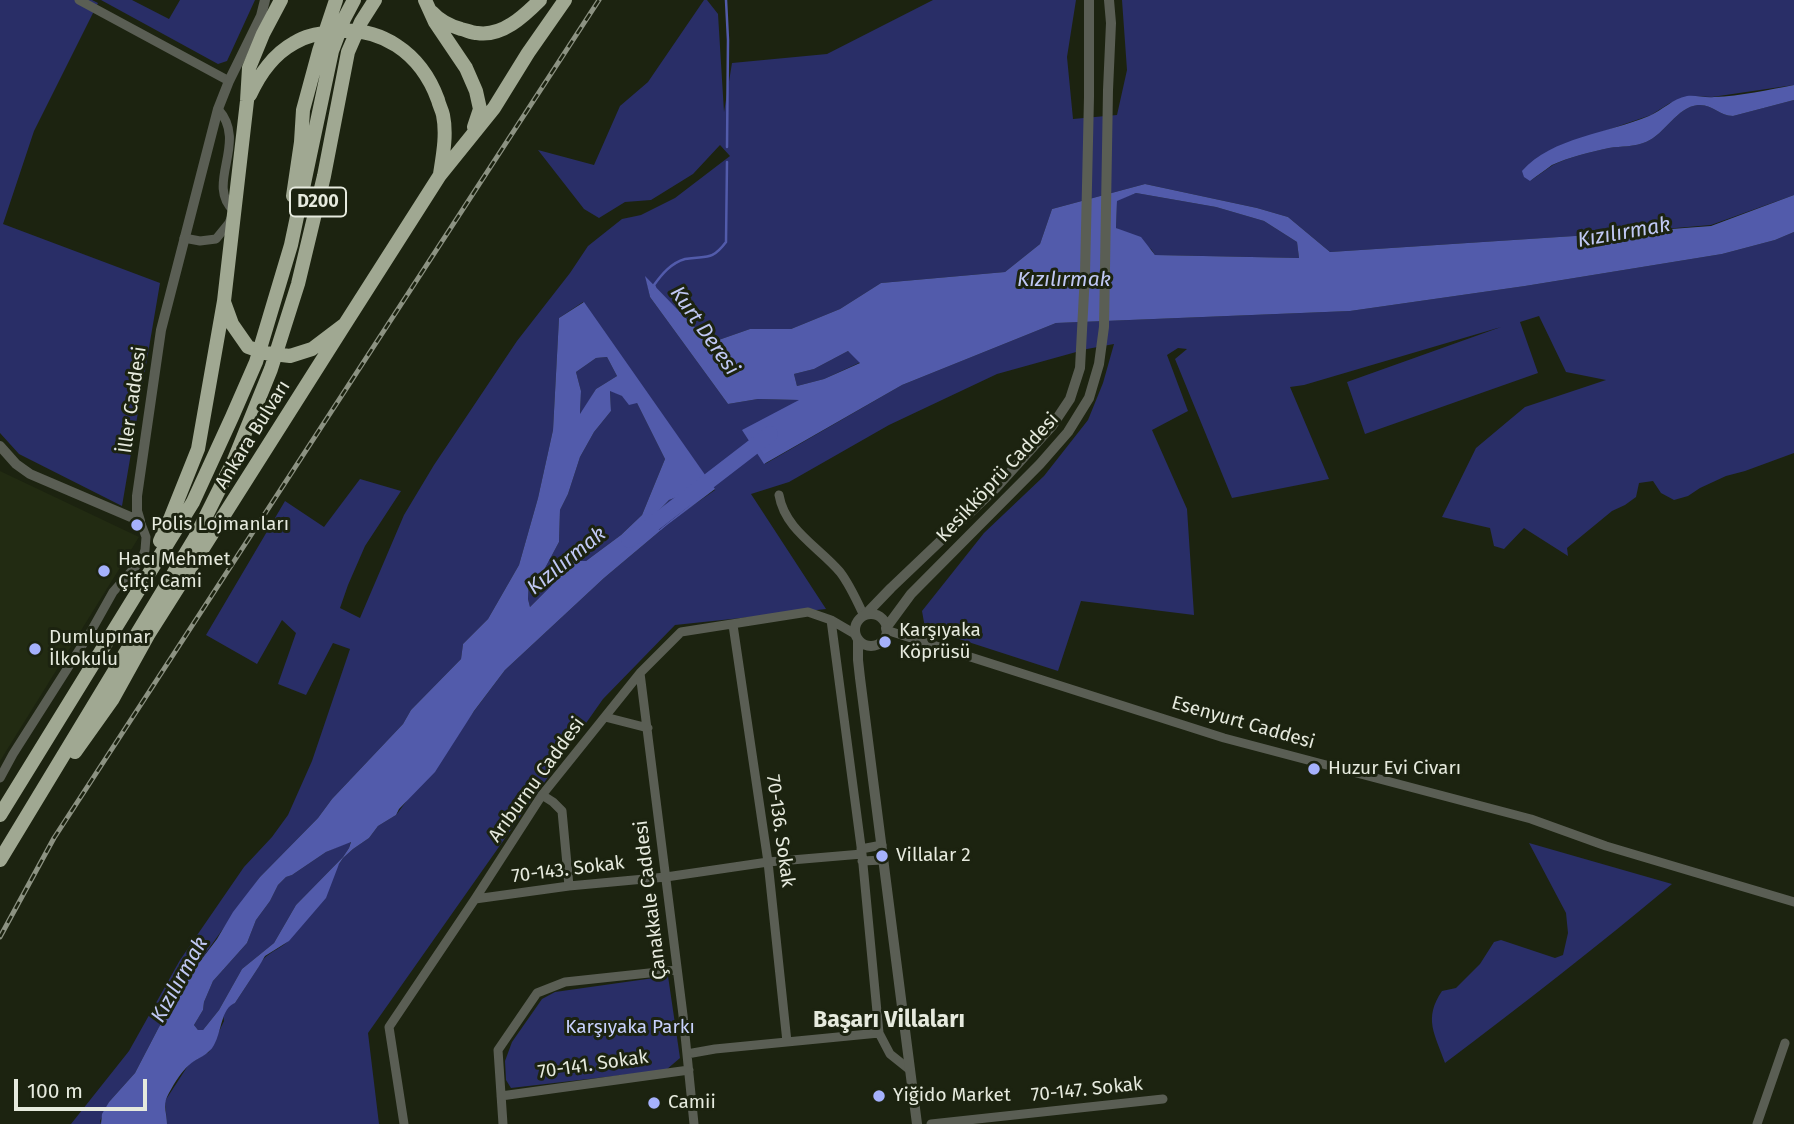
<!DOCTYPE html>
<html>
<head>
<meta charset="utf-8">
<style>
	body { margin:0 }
	#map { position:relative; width:1794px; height:1124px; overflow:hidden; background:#1c2310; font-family:"Fira Sans",sans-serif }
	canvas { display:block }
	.scale { position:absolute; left:14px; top:1079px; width:133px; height:32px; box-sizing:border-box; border:4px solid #e6eade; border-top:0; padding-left:9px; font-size:21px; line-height:24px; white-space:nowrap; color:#e6eade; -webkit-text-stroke:5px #1c2310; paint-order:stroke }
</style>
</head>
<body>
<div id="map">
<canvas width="1794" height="1124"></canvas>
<div class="scale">100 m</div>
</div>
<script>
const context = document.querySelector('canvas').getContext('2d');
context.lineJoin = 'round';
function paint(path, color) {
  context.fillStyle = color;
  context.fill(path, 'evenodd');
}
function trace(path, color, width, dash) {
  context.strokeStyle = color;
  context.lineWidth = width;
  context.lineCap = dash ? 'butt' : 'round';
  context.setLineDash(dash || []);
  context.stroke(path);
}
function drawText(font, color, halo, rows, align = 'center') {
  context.font = font + ' "Fira Sans",sans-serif';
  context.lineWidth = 6;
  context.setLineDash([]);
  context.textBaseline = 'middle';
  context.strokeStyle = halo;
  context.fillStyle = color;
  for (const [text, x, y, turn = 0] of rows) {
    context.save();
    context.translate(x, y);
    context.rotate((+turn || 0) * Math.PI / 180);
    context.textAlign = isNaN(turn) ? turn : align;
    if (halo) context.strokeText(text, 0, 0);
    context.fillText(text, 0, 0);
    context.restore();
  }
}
const built = new Path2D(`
	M0 471 139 537 0 761Z`);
const green = new Path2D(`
	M0 0H92L98 3 34 131 3 224 160 283 122 506 19 454 0 433Z
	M101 0H132L169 19 180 0H255L227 61 218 64Z
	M704 0H707L718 14 724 112 732 63 827 54 933 0H1076L1067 57 1073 119 1117 115 1127 70 1122 0H1794V85L1712 97 1691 96 1670 103 1651 115 1558 147 1530 181C1538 176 1545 170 1553 165 1569 157 1591 152 1609 148 1621 146 1635 147 1646 142 1665 134 1677 107 1698 105 1713 104 1719 116 1733 116L1794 100V195L1711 225 1605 234 1330 252 1288 217 1257 208 1145 184 1052 209 1040 244 1005 272 881 283 840 309 791 329H750L710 343 646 278 650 297 728 404 758 399 800 400 765 464 902 385 1056 323 1350 311 1525 286 1722 254 1775 240 1794 232V453L1745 471 1726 476 1700 488 1688 496 1674 500 1661 493 1653 481 1639 483 1636 497 1625 505 1612 511 1567 548 1568 556 1524 528 1504 549 1494 546 1490 528 1442 517 1476 448 1507 422 1525 407 1606 380 1566 372 1539 316 1520 322 1538 373 1365 434 1347 382 1501 327 1304 385 1290 387 1329 479 1232 498 1175 359 1187 349 1178 348 1167 355 1188 411 1152 430 1187 509 1194 615 1081 601 1058 671 925 628 922 611 984 533 1044 476 1088 420 1103 383 1114 344 1087 349 997 374 889 425 789 482 751 494 826 609 675 625 603 699 368 1033 379 1124H167L165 1101 189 1064 209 1052 224 1021 223 1014 229 1005 235 1003 258 968C264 952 280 951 290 939 310 915 325 884 343 858L353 849 369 838 378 826 396 815 505 670 604 578 661 530 652 534 643 527 669 500 685 494 690 505 669 522 715 490 583 302 559 318 553 430 538 498 519 565 488 619 463 644 461 659 411 710 403 724 332 799 318 818 260 877 195 968 159 1027 135 1073 109 1102 100 1121 101 1124H71L129 1051 180 960 244 867 272 837 288 815 312 761 350 649 333 643 306 695 278 684 296 633 282 620 257 664 206 635 285 501 324 527 360 479 401 491 365 546 348 585 340 608 360 618 404 515 434 465 517 341 570 273 588 246 622 219 641 215 675 198 730 156 720 145 693 174 651 200 625 202 599 218 584 209 538 150 594 165 620 106 648 82Z
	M1136 193 1216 207 1264 221 1297 242 1299 258 1155 255 1151 249 1116 228 1117 200Z
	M848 351 861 362 824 379 797 386 794 374 814 369Z
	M607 357 617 376 596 389 580 416 581 391 576 372 596 358Z
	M610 390 637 403 665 459 642 515 621 535 586 561H573L559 567 551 586 530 607 528 599 529 579 544 570 559 542 560 510 568 494 580 457 594 432 611 411Z
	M351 841 349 848 343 857 296 905 274 943 242 969 219 1010 203 1030H198L194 1025 203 1010 204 1002 213 981 247 943 256 920 270 901 278 885 286 877 292 875 326 852Z
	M1529 843 1672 884C1598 946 1522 1005 1445 1063 1435 1034 1423 1019 1442 991L1456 988 1480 964 1494 942 1501 940 1555 958 1563 955 1568 933 1566 913Z
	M668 976 680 1058 666 1070 511 1088 506 1080 505 1061 512 1042 542 999 555 992Z`);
const water = new Path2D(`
	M1794 85V100L1733 116C1719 116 1713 104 1698 105 1677 107 1665 134 1646 142 1635 147 1621 146 1609 148 1591 152 1569 157 1552 165 1545 170 1537 176 1530 181L1524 177 1522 171C1552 137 1609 133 1649 116 1663 110 1672 99 1687 96 1696 95 1705 98 1714 97 1741 96 1768 90 1794 85Z
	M1145 184 1257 208 1288 217 1330 252 1605 234 1711 226 1794 195V232L1775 240 1722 254 1525 286 1350 311 1056 323 902 385 764 464 742 430 799 400 758 399 728 404 650 297 645 276 710 343 750 329H791L840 309 881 283 1005 272 1040 244 1052 209ZM1136 193 1216 207 1264 221 1297 242 1299 258 1155 255 1141 237 1116 228 1117 201ZM848 351 860 363 824 379 797 386 794 374 814 369Z
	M584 302 715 489 667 525 604 578 505 670 474 711 435 772 399 809 396 815 378 826 369 838 353 849 343 858 339 864 326 898 289 941 265 956 258 968 235 1003C221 1008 222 1031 214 1045 209 1055 197 1058 189 1065 180 1073 172 1087 167 1097 163 1105 167 1115 167 1124H101L102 1114 109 1102 135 1073 159 1027 195 968 217 939 233 912 260 877 318 818 332 799 403 724 411 710 461 659 463 644 488 619 519 565 538 498 553 430 559 318ZM607 357 617 376 596 389 580 414 581 391 576 372 596 358ZM610 391 622 396 629 405 637 403 665 459 642 515 621 535 586 561H573L559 567 551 586 530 607 528 599 529 579 544 570 559 542 560 510 568 494 580 457 594 432 611 411ZM685 494 690 505 659 530 657 526 652 533 643 527 669 500ZM351 842 349 848 343 857 296 905 274 943 242 969 219 1010 203 1030H198L194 1025 203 1010 204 1002 213 981 247 943 256 920 270 901 278 885 286 877 292 875 326 852Z`);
const stream = new Path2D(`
	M726 0 728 40 727 147
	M655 288 654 285C662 274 671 263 685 259 706 255 711 262 726 242L727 162`);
const river = new Path2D(`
	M629 540 644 531 770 434`);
const minor = new Path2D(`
	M79 0 229 81
	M184 238 200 241 216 239 229 223 234 211C204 184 249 143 218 109
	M779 495C785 530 819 547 840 572 850 585 857 601 864 616
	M831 620 862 854 879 1033
	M733 625 768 862 787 1042
	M886 630 1224 738 1531 819 1606 846 1794 902
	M640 673 683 1015 694 1124
	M605 717 648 728
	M0 778 13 754 90 633 113 592 135 567 143 556 145 550 146 537 140 521
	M542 795 553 802 562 811 569 886
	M861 849 882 845
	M862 861 883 860
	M475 899 569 886 666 877 768 862 862 854
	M687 1054 715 1049 879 1033 890 1054 910 1070
	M501 1096 689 1070
	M404 1124 389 1027 475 899 542 795 640 673 681 632 808 612 831 620 855 634
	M503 1124 498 1050 537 993 565 982 677 970
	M931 1124 1163 1099
	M1757 1124 1785 1043`);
const tertiary = new Path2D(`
	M0 446 16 464 30 474 140 521
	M140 521 137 511V496L161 330 218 109 229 81 261 16 265 0
	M855 630a16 16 0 1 1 32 0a16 16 0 1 1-32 0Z
	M865 615 891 588 996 488 1052 426 1070 399 1080 368 1085 274 1089 97V0
	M886 628 911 594 1040 464 1068 432 1089 398 1099 364 1104 327 1108 90 1111 23 1109 0
	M858 640V660L860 678 917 1124`);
const trunk = new Path2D(`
	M425 0 435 22 466 68 476 91 480 109 474 127
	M432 12C439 20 451 26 461 29 466 30 472 33 477 33 502 37 524 16 540 0
	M250 95C259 75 274 54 294 43 305 36 317 34 330 32 380 24 421 53 438 100 439 105 442 110 443 115 447 134 443 155 440 174
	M293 196 301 142 303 110 319 51 336 0
	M224 302 232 324 248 347 265 353 290 356 312 349 345 324 440 175 494 108 528 53 565 0
	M160 541 170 519 198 449 224 301 247 101 249 68 263 34 281 0
	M75 752 112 700 148 635 345 324
	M0 815 193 502 232 417 256 362 291 245 332 51 344 19 354 0
	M0 860 195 538 234 460 271 369 298 284 324 176 348 52 361 22 375 0`);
const rail = new Path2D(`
	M0 937 54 838 599 0`);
const markers = [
	[137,525,7,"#a5b1fc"],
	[104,571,7,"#a5b1fc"],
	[885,642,7,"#a5b1fc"],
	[35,649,7,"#a5b1fc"],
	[1314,769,7,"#a5b1fc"],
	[882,856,7,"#a5b1fc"],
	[879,1096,7,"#a5b1fc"],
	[654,1103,7,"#a5b1fc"]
];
const shields = [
	[318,202,56]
];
const shieldNames = [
	["D200",318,202]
];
const streetNames = [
	["İller Caddesi",133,400,-82],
	["Ankara Bulvarı",253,435,-58],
	["Kesikköprü Caddesi",998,478,-47],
	["Esenyurt Caddesi",1243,723,16],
	["Arıburnu Caddesi",537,780,-54],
	["70-136. Sokak",780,831,82],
	["70-143. Sokak",568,870,-7],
	["Çanakkale Caddesi",651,900,-97],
	["70-141. Sokak",593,1065,-8],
	["70-147. Sokak",1087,1090,-6]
];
const poiNames = [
	["Polis Lojmanları",151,525],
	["Hacı Mehmet",118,560],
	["Çifçi Cami",118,582],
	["Karşıyaka",899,631],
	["Köprüsü",899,653],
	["Dumlupınar",49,638],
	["İlkokulu",49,660],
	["Huzur Evi Civarı",1328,769],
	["Villalar 2",896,856],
	["Yiğido Market",893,1096],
	["Camii",668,1103]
];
const parkNames = [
	["Karşıyaka Parkı",630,1028]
];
const waterNames = [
	["Kızılırmak",1624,233,-10],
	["Kızılırmak",1064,280],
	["Kurt Deresi",704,331,55],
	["Kızılırmak",567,561,-39],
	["Kızılırmak",180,980,-61]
];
const quarterNames = [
	["Başarı Villaları",889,1021]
];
paint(built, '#222b12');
paint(green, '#292e67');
paint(water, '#525bab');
trace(stream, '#525bab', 2.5);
trace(river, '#525bab', 16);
trace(minor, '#5a5e54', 9);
trace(tertiary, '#5a5e54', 10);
trace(trunk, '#a0a892', 14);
trace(rail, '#8c9282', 5);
trace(rail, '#1c2310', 2.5, [8]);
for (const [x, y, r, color] of markers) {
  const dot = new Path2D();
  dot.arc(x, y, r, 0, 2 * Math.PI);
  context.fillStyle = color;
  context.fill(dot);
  trace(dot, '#1c2310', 2.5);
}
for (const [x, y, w] of shields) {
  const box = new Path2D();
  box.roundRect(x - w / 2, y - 14.5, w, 29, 5);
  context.fillStyle = '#1c2310';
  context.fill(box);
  trace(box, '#e6eade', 2);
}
drawText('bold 18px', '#e6eade', null, shieldNames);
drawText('19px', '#e6eade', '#1c2310', streetNames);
drawText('19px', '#e6eade', '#1c2310', poiNames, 'left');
drawText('19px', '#c8d1fd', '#1c2310', parkNames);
drawText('italic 21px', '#c0c8f4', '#1c2310', waterNames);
drawText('bold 23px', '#e6eade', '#1c2310', quarterNames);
</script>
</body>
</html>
